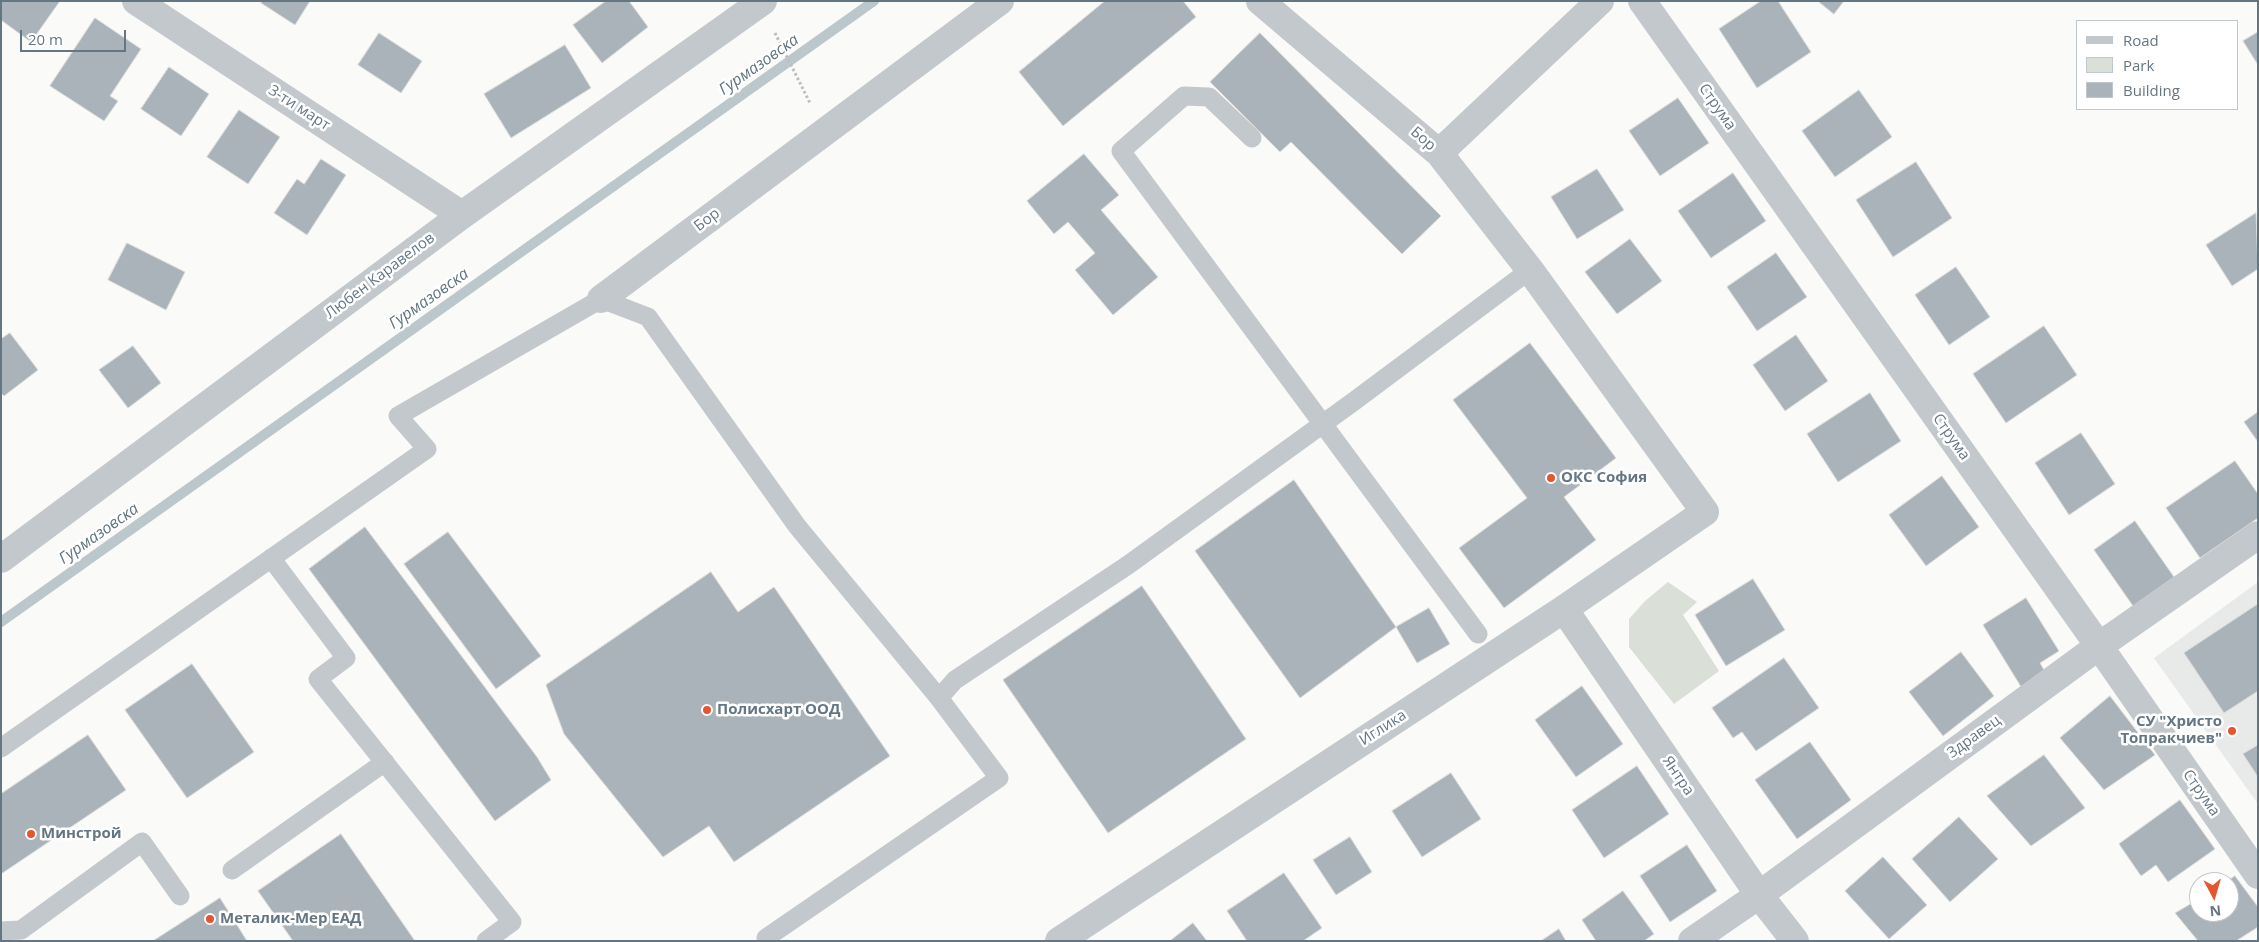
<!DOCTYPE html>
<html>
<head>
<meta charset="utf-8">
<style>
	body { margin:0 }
	#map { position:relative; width:2259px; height:942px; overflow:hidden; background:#fafaf8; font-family:"Open Sans",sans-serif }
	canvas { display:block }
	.frame { position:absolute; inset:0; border:2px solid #657683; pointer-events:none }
	.legend { position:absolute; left:2076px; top:20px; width:162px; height:90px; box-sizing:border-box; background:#fff; border:1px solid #c1c8cd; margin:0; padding:6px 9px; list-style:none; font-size:15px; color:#657683 }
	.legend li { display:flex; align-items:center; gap:10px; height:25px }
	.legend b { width:25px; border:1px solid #c1c8cd }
	.north { position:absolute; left:2189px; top:872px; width:50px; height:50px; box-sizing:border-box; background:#fff; border:1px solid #c1c8cd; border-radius:50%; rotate:174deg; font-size:14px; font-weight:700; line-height:20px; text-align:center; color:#657683 }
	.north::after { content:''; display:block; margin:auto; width:18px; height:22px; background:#e4572e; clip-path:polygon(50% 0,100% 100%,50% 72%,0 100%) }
	.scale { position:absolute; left:20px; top:30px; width:106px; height:22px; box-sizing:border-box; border:2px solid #657683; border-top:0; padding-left:6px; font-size:15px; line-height:18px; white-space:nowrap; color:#657683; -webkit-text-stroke:4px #fff; paint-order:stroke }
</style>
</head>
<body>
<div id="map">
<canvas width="2259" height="942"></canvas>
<div class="frame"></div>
<ul class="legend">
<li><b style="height:6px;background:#c3c8cc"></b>Road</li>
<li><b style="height:14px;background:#dadfd7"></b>Park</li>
<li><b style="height:14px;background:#aab3b9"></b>Building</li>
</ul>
<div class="north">N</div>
<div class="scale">20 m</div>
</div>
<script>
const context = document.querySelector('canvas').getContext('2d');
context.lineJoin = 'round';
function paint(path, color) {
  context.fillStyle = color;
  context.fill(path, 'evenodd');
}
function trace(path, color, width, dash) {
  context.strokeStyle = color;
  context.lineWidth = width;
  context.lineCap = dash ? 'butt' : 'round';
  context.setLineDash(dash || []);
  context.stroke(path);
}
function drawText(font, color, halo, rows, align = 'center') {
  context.font = font + ' "Open Sans",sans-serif';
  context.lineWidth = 5;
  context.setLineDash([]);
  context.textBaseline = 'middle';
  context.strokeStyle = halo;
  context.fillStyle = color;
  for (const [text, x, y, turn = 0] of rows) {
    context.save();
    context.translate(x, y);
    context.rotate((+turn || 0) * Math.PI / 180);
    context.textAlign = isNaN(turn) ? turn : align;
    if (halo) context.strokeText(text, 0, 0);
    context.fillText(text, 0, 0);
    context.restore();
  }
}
const built = new Path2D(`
	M2258 582V804L2154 658Z`);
const green = new Path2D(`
	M1668 582 1697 602 1683 615 1719 671 1674 704 1629 647V619L1645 601Z`);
const stream = new Path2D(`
	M1 622 874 1`);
const building = new Path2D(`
	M1 1H60L31 42 1 20Z
	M263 1H310L295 25 261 3Z
	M606 1H629L648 27 602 63 573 25Z
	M1105 1H1183L1196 17 1063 126 1019 72Z
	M1761 1H1778L1811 52 1757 88 1719 29Z
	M1818 1H1844L1834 14Z
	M95 18 141 49 110 96 118 101 104 121 50 86Z
	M2258 32V65L2243 41Z
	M379 33 422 61 401 93 358 65Z
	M1260 33 1441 216 1402 254 1291 142 1280 152 1210 82Z
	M565 45 591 88 511 138 484 94Z
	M169 67 209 94 181 136 141 109Z
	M1859 90 1892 137 1835 177 1802 131Z
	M1678 98 1709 143 1660 176 1629 131Z
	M239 110 280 137 248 184 207 157Z
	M1084 154 1119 195 1101 210 1158 277 1113 315 1075 270 1095 253 1068 222 1054 234 1027 201Z
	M321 159 346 175 307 235 274 213 297 179 304 184Z
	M1916 162 1952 218 1893 257 1856 200Z
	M1597 169 1624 210 1577 239 1551 197Z
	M1733 173 1766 221 1711 258 1678 211Z
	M2256 213 2258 269 2232 286 2206 245Z
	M1630 239 1662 281 1617 314 1585 272Z
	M127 243 185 272 166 310 108 280Z
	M1776 253 1807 297 1757 331 1727 287Z
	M1956 267 1990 317 1949 345 1915 295Z
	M2044 326 2077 375 2006 423 1973 374Z
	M10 333 38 370 4 396 1 393V339Z
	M1796 335 1828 381 1785 411 1753 365Z
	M1530 343 1616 458 1564 497 1596 540 1504 608 1459 548 1527 498 1453 400Z
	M133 346 161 383 128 408 99 370Z
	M1870 393 1901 441 1838 482 1807 434Z
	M2258 412V442L2244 422Z
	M2081 433 2115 484 2069 515 2035 463Z
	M2235 461 2258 494V518L2200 558 2166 508Z
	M1942 476 1979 527 1926 566 1889 515Z
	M1294 480 1396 627 1300 698 1195 551Z
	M2135 521 2174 577 2133 606 2094 550Z
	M365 527 537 757 551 780 495 821 309 569Z
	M448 532 541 656 496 689 404 564Z
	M711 572 738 612 774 587 890 756 734 862 709 826 663 857 564 734 546 685Z
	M1753 579 1785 630 1726 666 1695 615Z
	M1142 586 1246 739 1108 833 1003 680Z
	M2026 598 2059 651 2040 663 2047 675 2023 690 1983 625Z
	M2258 604V691L2224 713 2184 653Z
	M1429 608 1450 644 1417 663 1396 627Z
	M1961 652 1994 696 1943 736 1909 692Z
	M1784 658 1819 708 1756 751 1742 732 1733 738 1712 708Z
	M192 664 254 752 187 798 125 710Z
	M1582 686 1623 744 1576 777 1535 720Z
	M2110 696 2155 755 2104 790 2060 738Z
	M88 735 126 790 1 874V794Z
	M1810 742 1851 800 1797 839 1755 780Z
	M2258 745V777L2243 754Z
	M2044 755 2085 808 2031 846 1987 796Z
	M1637 766 1669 814 1604 858 1572 810Z
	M1451 773 1481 819 1422 857 1392 811Z
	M2180 800 2215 849 2168 882 2156 865 2141 876 2119 844Z
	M1959 817 1998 859 1950 902 1912 859Z
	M341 834 415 941H293L258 891Z
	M1350 837 1372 872 1336 895 1313 860Z
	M1687 845 1717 891 1670 922 1640 876Z
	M1883 857 1927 905 1889 939 1845 891Z
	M1284 873 1322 928 1303 941H1247L1227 911Z
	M2235 876 2258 907V927L2236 941H2198L2175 913 2199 899V912H2229V882H2226Z
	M1623 891 1654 934 1644 941H1596L1582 920Z
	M220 898 247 941H153Z
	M1193 923 1207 941H1170Z
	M1559 929 1566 941H1541Z`);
const path = new Path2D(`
	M775 33 810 103`);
const service = new Path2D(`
	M1252 138 1209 97 1184 96 1121 151 1478 634
	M271 558 346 658 318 679 512 922 486 941
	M1 748 427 449 398 416 601 299 648 317 797 526 939 698
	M232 870 385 762
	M1 931 21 930 142 842 180 896
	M768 941 766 938 999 778 939 698 955 680 1128 565 1353 402 1530 270`);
const minor = new Path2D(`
	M136 1 462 215
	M1260 1 1439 153 1600 1
	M1642 1 2099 646 2258 875
	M601 299 1000 1
	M1 559 462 215 763 1
	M1564 609 1759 895 1795 941
	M1059 941 1564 609 1705 512 1530 270 1439 153
	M1692 941 1759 895 2099 646 2258 535`);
const markers = [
	[1551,478,5,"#e4572e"],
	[707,710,5,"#e4572e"],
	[2232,731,5,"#e4572e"],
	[31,834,5,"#e4572e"],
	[210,919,5,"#e4572e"]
];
const streetNames = [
	["Струма",1717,107,55],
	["3-ти март",299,108,33],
	["Бор",1423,139,41],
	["Бор",707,220,-37],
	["Любен Каравелов",380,276,-37],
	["Струма",1951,437,55],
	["Иглика",1383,728,-33],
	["Здравец",1974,737,-36],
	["Янтра",1678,776,56],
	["Струма",2201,793,55]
];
const poiNames = [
	["ОКС София",1561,478],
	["Полисхарт ООД",717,710],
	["СУ \"Христо",2222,722,"right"],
	["Топракчиев\"",2222,739,"right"],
	["Минстрой",41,834],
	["Металик-Мер ЕАД",220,919]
];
const waterNames = [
	["Гурмазовска",759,65,-35],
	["Гурмазовска",429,299,-35],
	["Гурмазовска",99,534,-35]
];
paint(built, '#e8e9e9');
paint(green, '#dadfd7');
trace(stream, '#bbc7cb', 10);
paint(building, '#aab3b9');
trace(building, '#dcdcda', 1);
trace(path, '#bbbfc2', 3, [2.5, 2.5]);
trace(service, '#c3c8cc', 19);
trace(minor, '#c3c8cc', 28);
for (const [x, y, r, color] of markers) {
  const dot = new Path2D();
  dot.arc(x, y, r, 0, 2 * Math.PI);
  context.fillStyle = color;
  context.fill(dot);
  trace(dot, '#fff', 2);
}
drawText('15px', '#657683', '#fff', streetNames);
drawText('bold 15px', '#657683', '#fff', poiNames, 'left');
drawText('italic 16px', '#60757c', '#fff', waterNames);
</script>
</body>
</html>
